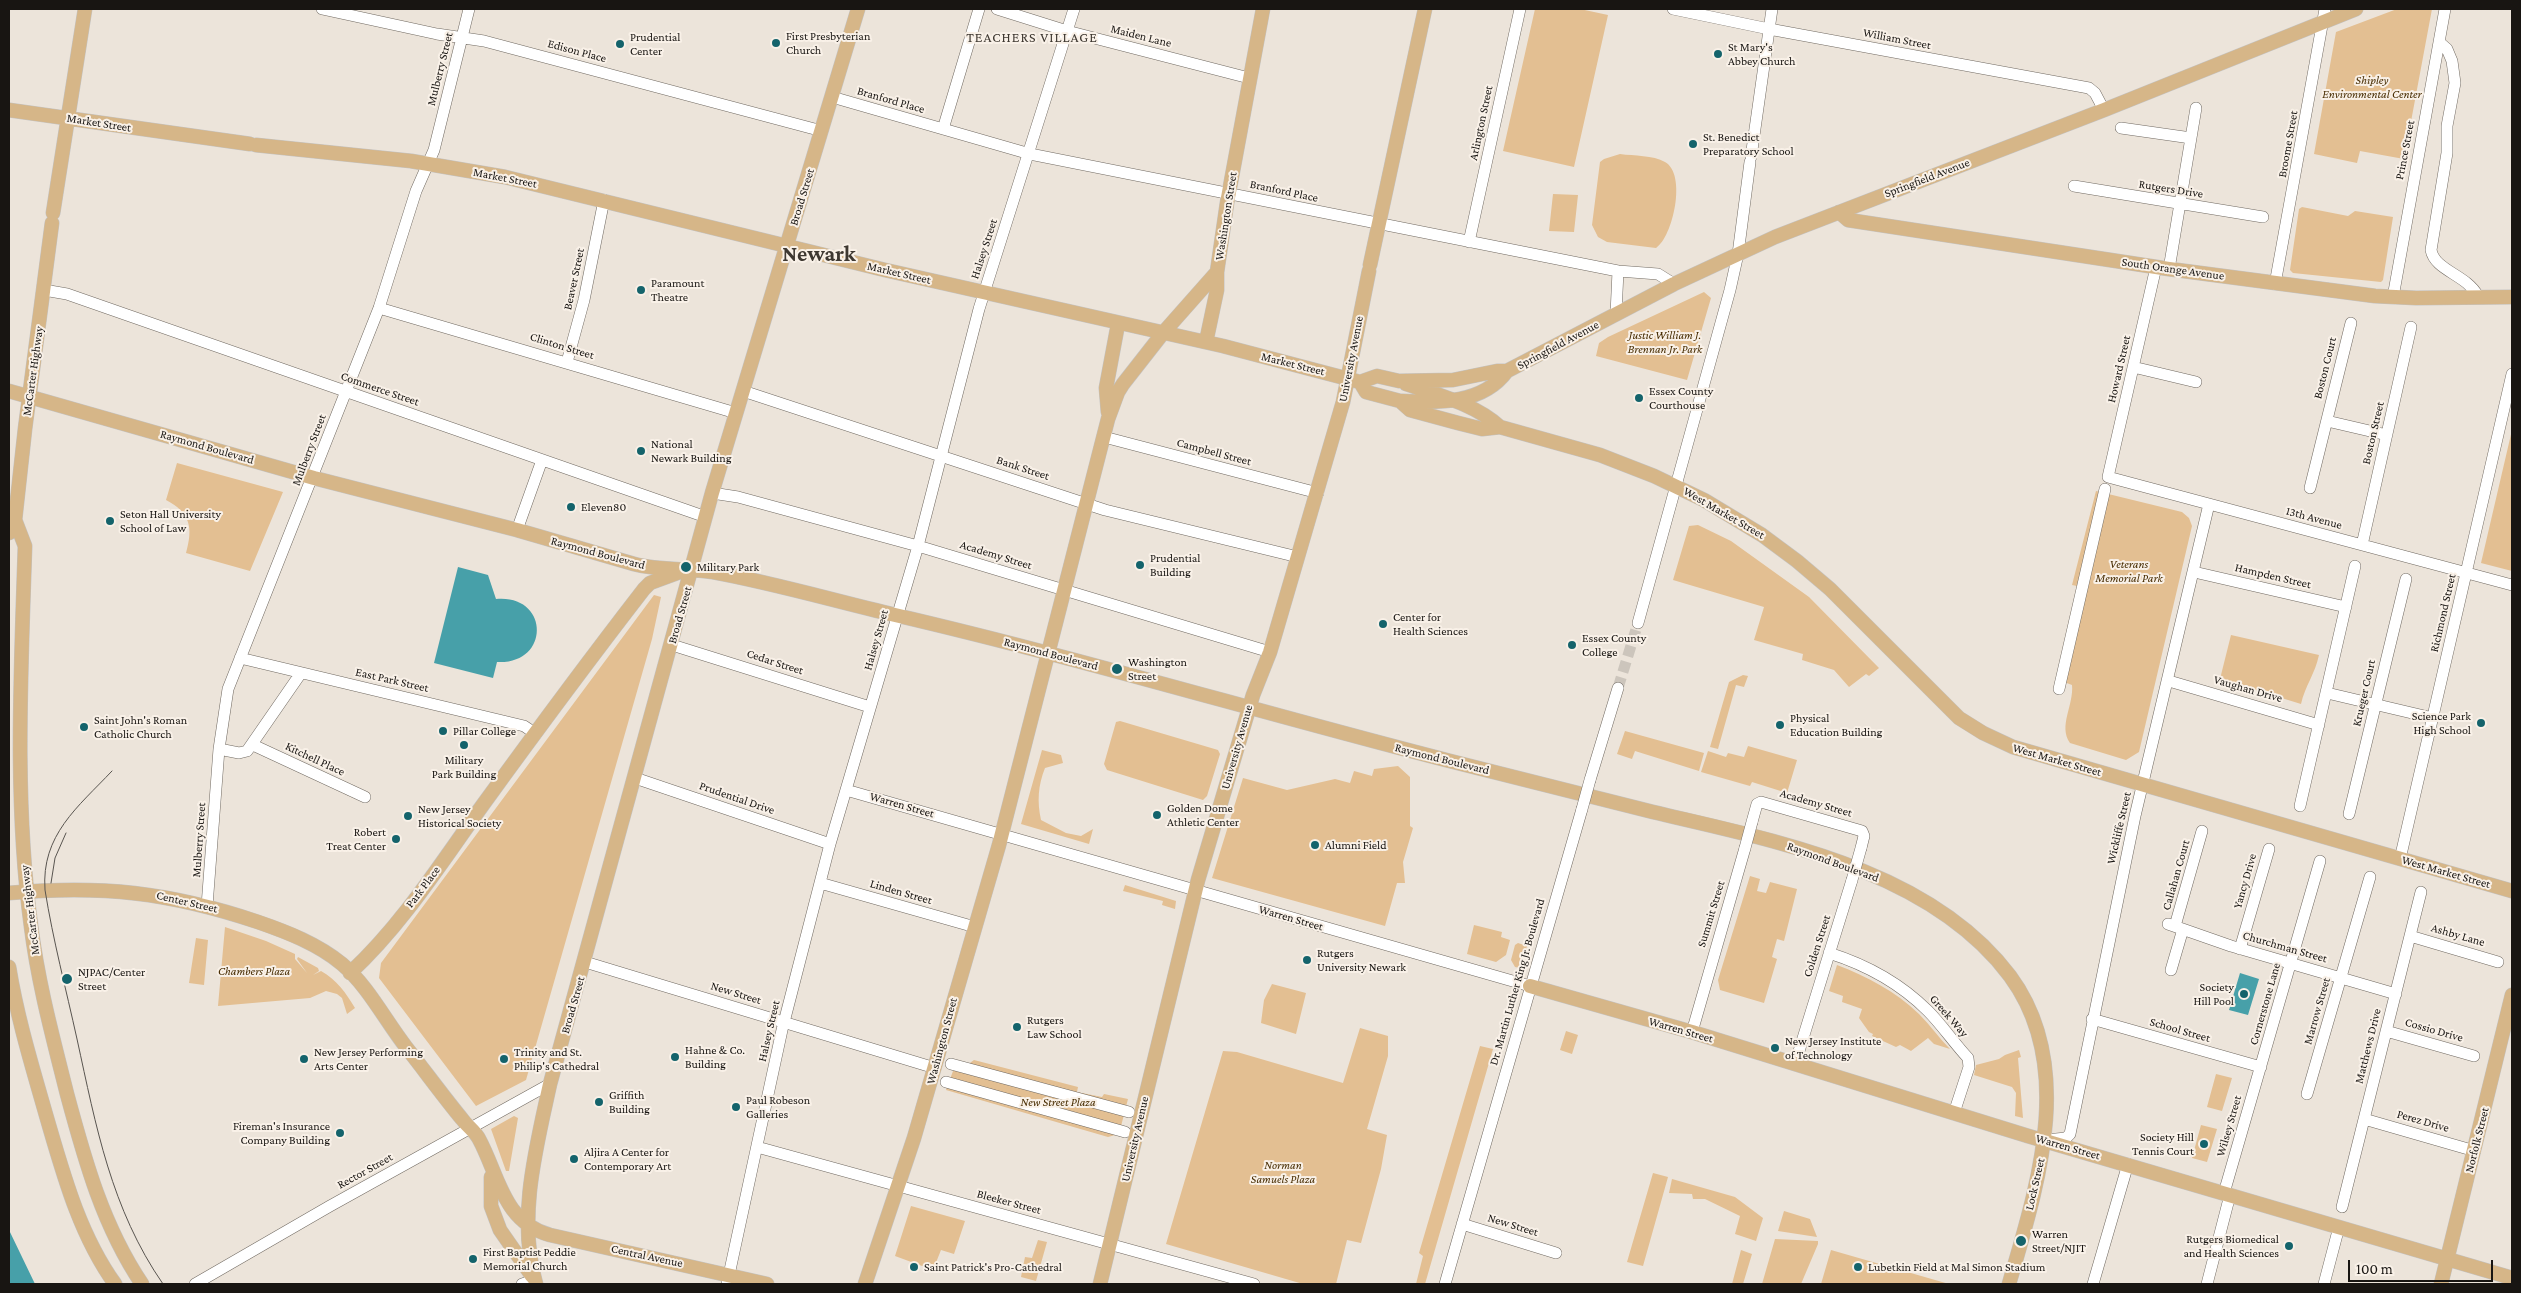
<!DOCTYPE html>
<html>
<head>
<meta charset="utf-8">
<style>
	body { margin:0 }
	#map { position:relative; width:2521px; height:1293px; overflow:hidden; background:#ece4da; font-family:"Crimson Pro",serif }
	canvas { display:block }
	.frame { position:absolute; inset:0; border:10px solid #181512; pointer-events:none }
	.scale { position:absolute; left:2348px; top:1260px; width:145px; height:22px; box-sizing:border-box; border:2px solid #181512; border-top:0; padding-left:6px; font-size:15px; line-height:18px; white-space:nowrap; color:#181512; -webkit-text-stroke:4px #f9f1e8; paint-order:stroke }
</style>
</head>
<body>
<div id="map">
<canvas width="2521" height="1293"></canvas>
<div class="frame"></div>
<div class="scale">100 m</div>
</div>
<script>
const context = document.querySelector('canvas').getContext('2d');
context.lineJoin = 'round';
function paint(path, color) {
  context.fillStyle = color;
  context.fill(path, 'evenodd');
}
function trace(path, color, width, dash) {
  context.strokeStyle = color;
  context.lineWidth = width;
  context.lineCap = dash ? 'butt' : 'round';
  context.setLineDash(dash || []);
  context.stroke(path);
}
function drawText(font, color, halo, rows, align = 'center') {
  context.font = font + ' "Crimson Pro",serif';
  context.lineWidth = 4;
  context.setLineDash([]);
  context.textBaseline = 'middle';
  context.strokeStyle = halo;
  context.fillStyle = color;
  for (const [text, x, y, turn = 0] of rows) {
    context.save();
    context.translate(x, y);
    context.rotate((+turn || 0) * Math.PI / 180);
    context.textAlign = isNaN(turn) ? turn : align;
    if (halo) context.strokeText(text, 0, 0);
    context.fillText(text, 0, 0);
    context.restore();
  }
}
const green = new Path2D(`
	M1535 9H1580L1608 15 1574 167 1503 151Z
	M2397 9H2432L2404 159 2360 151 2357 163 2314 154 2336 32Z
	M1620 154C1634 156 1653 155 1665 162 1687 174 1673 237 1656 248L1607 242 1598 237 1592 225 1600 162 1604 159Z
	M1553 194 1578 195 1574 232 1549 231Z
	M2302 207 2348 216 2355 211 2393 217 2383 280 2381 282 2293 273 2290 270 2299 209Z
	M1704 292 1711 298 1687 380 1596 356 1599 343 1608 337Z
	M2512 430V571L2481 563Z
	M177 463 283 492 250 571 186 553C193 528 191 513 166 500Z
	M2096 491 2182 512 2189 518 2192 526 2139 752 2126 760 2070 743C2058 726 2074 705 2072 685L2056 679 2077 586 2072 585Z
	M1698 525 1731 541 1809 597 1879 668 1869 676 1866 674 1849 687 1834 670 1802 660 1803 654 1754 640 1764 607 1673 580 1689 526Z
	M654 595 661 597 652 639 526 1080 476 1106 379 978 381 963Z
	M2231 635 2319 655C2315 674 2305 686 2301 704L2220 679Z
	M1743 675 1748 676 1744 687 1736 685 1718 749 1710 747 1729 682Z
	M1120 721 1218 750 1220 754 1207 796 1203 800 1107 770 1104 764 1116 722Z
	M1625 731 1704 753 1699 771 1635 751 1632 759 1617 754Z
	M1748 746 1797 760 1787 793 1752 782 1750 786 1701 772 1708 751 1726 757 1728 753 1744 757Z
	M1042 750 1061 755 1063 763 1045 768C1038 786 1037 801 1041 820L1066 833 1081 836 1093 829 1089 844 1021 824Z
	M1398 766 1410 777V826L1413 828 1403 862 1405 883H1397L1385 926 1212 878 1243 778 1287 790 1335 779 1350 783 1354 771 1372 776 1374 769Z
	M1750 876 1760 879 1757 891 1766 893 1770 882 1797 889 1784 941 1777 939 1772 957 1777 959 1764 1003 1720 990 1718 980Z
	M1125 885 1176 901 1175 909 1162 905 1163 901 1123 891Z
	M1474 925 1502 932 1501 937 1510 940 1506 955 1496 962 1467 954Z
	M225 927 266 941 295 954V959L307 973 297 959 298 957 318 968 319 971 313 975 321 971C337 980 346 993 355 1008L347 1014 342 998 337 994 326 991 310 998 218 1006Z
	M196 938 208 940 204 985 189 983Z
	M1518 943 1527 946 1520 968 1515 967 1511 960 1515 945Z
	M1837 965C1868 977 1895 991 1919 1014 1930 1025 1939 1038 1950 1049L1934 1044 1928 1038 1911 1051 1900 1045 1896 1047 1872 1036 1873 1034 1869 1032 1859 1018 1862 1009 1842 1002 1843 996 1829 991Z
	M1272 984 1306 993 1296 1034 1261 1023 1264 1000Z
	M1360 1028 1388 1036V1056L1367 1129 1387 1135 1381 1169 1361 1243 1347 1240 1336 1284H1303L1166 1244 1223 1051 1237 1052 1343 1083Z
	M1566 1031 1578 1035 1572 1054 1560 1050Z
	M1480 1046 1493 1049 1425 1284H1416L1423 1256 1419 1253Z
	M2019 1050 2021 1057 2018 1058 2023 1118 2015 1116 2016 1093 2012 1087 1974 1075 1976 1065 1999 1059 2005 1055Z
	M974 1060 1078 1087 1077 1092 1102 1097 1104 1094 1128 1099 1119 1134 1108 1137 946 1090 956 1063 967 1065Z
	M2216 1074 2232 1078 2222 1111 2207 1107Z
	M514 1116 518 1118 509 1171H506L491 1129Z
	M2201 1125 2217 1129 2207 1162 2192 1158Z
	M1653 1173 1668 1177 1643 1266 1627 1262Z
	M1672 1179 1735 1197 1763 1218 1756 1241 1735 1234 1740 1216 1705 1199H1693L1692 1194 1669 1193Z
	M911 1206 965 1221 954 1254 941 1250 933 1270 895 1256Z
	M1784 1211 1810 1219 1817 1237 1778 1231Z
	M1775 1239 1818 1241V1244L1801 1284H1762Z
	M1038 1240 1047 1242 1036 1281 1021 1277 1025 1257 1032 1258Z
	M1741 1250 1752 1254 1743 1284H1732Z
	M1831 1250 1949 1284H1821Z`);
const water = new Path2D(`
	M458 567 488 575 496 599C550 594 551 665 497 662L493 678 434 663Z
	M2240 973 2259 979 2248 1015 2229 1010Z
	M9 1230 35 1284H9Z`);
const minorTunnel = new Path2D(`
	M1618 688 1638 623`);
const minor = new Path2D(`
	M322 9 437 34 484 41 822 131
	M997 9 1067 31 1249 78
	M1673 9 1769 29 2089 88 2095 93 2104 110
	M2439 42 2447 49 2452 61 2455 83 2447 126V153L2431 250C2435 271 2466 274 2478 296
	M832 97 1030 154 1618 271 1658 274 1674 284
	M2121 128 2191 138
	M943 129 979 9
	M1751 157 1772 9
	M2074 186 2263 217
	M1469 242 1520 9
	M2156 267 2108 477 2512 585
	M2169 269 2196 108
	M2275 284 2325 9
	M44 290 67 294 706 517
	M2393 297 2445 9
	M379 308 736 413
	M1616 314 1618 271
	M567 362 584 300 604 200
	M2133 367 2196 382
	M743 391 1105 510 1298 557
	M2327 421 2387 435
	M1104 437 1318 493
	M2310 488 2351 323
	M712 493 738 497 918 546 1270 652
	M517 530 542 460
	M2362 545 2411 327
	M2194 572 2346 607
	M1638 623 1730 290 1738 254 1750 162
	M672 645 870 707
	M240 658 524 726 536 734
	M2169 681 2319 725
	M2059 689 2105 489
	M2327 693 2433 718
	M253 745 365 797
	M219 749 239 753 247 751 301 673
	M635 778 830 844
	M1590 780 1618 688
	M846 790 1530 986
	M2300 806 2355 566
	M2349 814 2406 579
	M1752 822 1757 804 1761 802 1862 831 1864 836 1861 848
	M2400 859 2512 374
	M820 883 975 927
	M207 906 219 749 228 689 379 308 416 191 434 150 469 9
	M2168 924 2231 946 2396 994
	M2175 926 2202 831
	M2410 936 2498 962
	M2240 949 2269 849
	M1829 953C1867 965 1900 983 1928 1011 1942 1025 1954 1043 1968 1058L1969 1067 1954 1113
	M585 962 935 1068
	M2171 970 2183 929
	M2092 1019 2261 1067
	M2386 1031 2474 1056
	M1692 1032 1745 848
	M951 1064 1129 1112
	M1795 1064 1852 880
	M946 1082 1125 1132
	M2307 1094 2370 877
	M2364 1119 2475 1151
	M2046 1140 2066 1138 2070 1134 2135 816 2209 504
	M757 1147 1254 1284
	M2224 1193 2320 861
	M2342 1207 2421 892
	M1462 1224 1556 1253
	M195 1284 330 1206 550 1084
	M522 1284 535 1280
	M727 1284 782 1030 830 844 918 546 979 309 1074 9
	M1445 1284 1582 809
	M2093 1284 2128 1164
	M2207 1284 2230 1195
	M2324 1284 2339 1227`);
const major = new Path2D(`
	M9 110 250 144
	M256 145 411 161 505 177 885 270 1223 346 1360 382 1366 392 1400 401 1410 410 1458 423 1482 429 1500 427 1600 455 1654 476 1704 500 1762 535 1797 561 1830 589 1959 718 1983 733 2013 747 2512 891
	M1839 212 1848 220 2169 269 2375 296 2416 298 2512 297
	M53 213 85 9
	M1370 265 1425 9
	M1206 342 1217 290V272L1227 203 1263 9
	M1360 382 1377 376 1399 381 1453 380 1497 371H1507
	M1406 384C1438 395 1475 404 1500 427
	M9 391 314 478 517 530 634 564C660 571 687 568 713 572 774 583 835 601 895 615 1080 658 1262 713 1446 760 1515 778 1584 795 1653 812 1775 841 1930 869 2010 976 2077 1067 2037 1187 2009 1284
	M1402 401C1439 403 1483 404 1507 371L1674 284 1775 237 2104 110 2356 9
	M1108 412 1106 388 1118 324
	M15 520 25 546C21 672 14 801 31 926 38 983 53 1038 67 1094 85 1161 103 1226 142 1284
	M9 533 15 520 25 429 52 223
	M9 893C101 885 169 892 258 922 287 932 318 944 342 964 368 986 385 1020 406 1047 425 1071 443 1096 462 1119 467 1126 475 1131 479 1139 499 1176 503 1222 550 1235L767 1284
	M9 967C17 1017 32 1066 46 1115 63 1173 79 1234 115 1284
	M350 973C402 925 441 863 482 806 535 733 589 660 644 589L650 583 680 572
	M1530 986 1692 1032 2028 1136 2512 1278
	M491 1177V1206L500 1230 532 1276
	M536 1284C517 1219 536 1148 550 1084L712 493 858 9
	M865 1284 914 1138 999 845 1108 419 1118 392 1123 384 1163 333 1217 272
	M1100 1284 1198 880 1253 695 1270 652 1343 402 1369 271
	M2441 1284 2512 995`);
const tram = new Path2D(`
	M112 771C78 807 41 835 45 890 53 940 66 989 77 1039 96 1126 111 1209 163 1284
	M51 883 55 858 66 833`);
const minorBridge = new Path2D(`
	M1582 809 1590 780
	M1745 848 1752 822
	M1852 880 1861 848`);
const markers = [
	[776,43,5,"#14636b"],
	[620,44,5,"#14636b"],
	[1718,54,5,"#14636b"],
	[1693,144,5,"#14636b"],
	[641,290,5,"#14636b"],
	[1639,398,5,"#14636b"],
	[641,451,5,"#14636b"],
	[571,507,5,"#14636b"],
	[110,521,5,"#14636b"],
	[1140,565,5,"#14636b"],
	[686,567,6,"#14636b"],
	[1383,624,5,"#14636b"],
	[1572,645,5,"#14636b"],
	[1117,669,6,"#14636b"],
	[2481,723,5,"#14636b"],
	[1780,725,5,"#14636b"],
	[84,727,5,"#14636b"],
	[443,731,5,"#14636b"],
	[464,745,5,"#14636b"],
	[1157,815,5,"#14636b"],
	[408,816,5,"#14636b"],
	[396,839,5,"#14636b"],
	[1315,845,5,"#14636b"],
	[1307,960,5,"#14636b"],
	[67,979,6,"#14636b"],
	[2244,994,5,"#14636b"],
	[1017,1027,5,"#14636b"],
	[1775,1048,5,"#14636b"],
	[675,1057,5,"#14636b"],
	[304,1059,5,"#14636b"],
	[504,1059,5,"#14636b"],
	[599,1102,5,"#14636b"],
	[736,1107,5,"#14636b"],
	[340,1133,5,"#14636b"],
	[2204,1144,5,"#14636b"],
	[574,1159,5,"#14636b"],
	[2021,1241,6,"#14636b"],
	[2289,1246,5,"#14636b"],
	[473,1259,5,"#14636b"],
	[914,1267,5,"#14636b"],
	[1858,1267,5,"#14636b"]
];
const poiNames = [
	["First Presbyterian",786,36],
	["Church",786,50],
	["Prudential",630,37],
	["Center",630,51],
	["St Mary's",1728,47],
	["Abbey Church",1728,61],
	["St. Benedict",1703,137],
	["Preparatory School",1703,151],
	["Paramount",651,283],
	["Theatre",651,297],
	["Essex County",1649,391],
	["Courthouse",1649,405],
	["National",651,444],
	["Newark Building",651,458],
	["Eleven80",581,507],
	["Seton Hall University",120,514],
	["School of Law",120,528],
	["Prudential",1150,558],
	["Building",1150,572],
	["Military Park",697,567],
	["Center for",1393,617],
	["Health Sciences",1393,631],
	["Essex County",1582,638],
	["College",1582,652],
	["Washington",1128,662],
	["Street",1128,676],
	["Science Park",2471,716,"right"],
	["High School",2471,730,"right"],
	["Physical",1790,718],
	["Education Building",1790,732],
	["Saint John's Roman",94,720],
	["Catholic Church",94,734],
	["Pillar College",453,731],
	["Military",464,760,"center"],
	["Park Building",464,774,"center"],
	["Golden Dome",1167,808],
	["Athletic Center",1167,822],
	["New Jersey",418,809],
	["Historical Society",418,823],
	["Robert",386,832,"right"],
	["Treat Center",386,846,"right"],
	["Alumni Field",1325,845],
	["Rutgers",1317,953],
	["University Newark",1317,967],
	["NJPAC/Center",78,972],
	["Street",78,986],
	["Society",2234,987,"right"],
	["Hill Pool",2234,1001,"right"],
	["Rutgers",1027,1020],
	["Law School",1027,1034],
	["New Jersey Institute",1785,1041],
	["of Technology",1785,1055],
	["Hahne & Co.",685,1050],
	["Building",685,1064],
	["New Jersey Performing",314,1052],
	["Arts Center",314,1066],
	["Trinity and St.",514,1052],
	["Philip's Cathedral",514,1066],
	["Griffith",609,1095],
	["Building",609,1109],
	["Paul Robeson",746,1100],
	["Galleries",746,1114],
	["Fireman's Insurance",330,1126,"right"],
	["Company Building",330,1140,"right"],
	["Society Hill",2194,1137,"right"],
	["Tennis Court",2194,1151,"right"],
	["Aljira A Center for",584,1152],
	["Contemporary Art",584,1166],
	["Warren",2032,1234],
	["Street/NJIT",2032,1248],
	["Rutgers Biomedical",2279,1239,"right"],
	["and Health Sciences",2279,1253,"right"],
	["First Baptist Peddie",483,1252],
	["Memorial Church",483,1266],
	["Saint Patrick's Pro-Cathedral",924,1267],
	["Lubetkin Field at Mal Simon Stadium",1868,1267]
];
const streetNames = [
	["Maiden Lane",1141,36,14],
	["William Street",1897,39,11],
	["Edison Place",577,51,15],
	["Mulberry Street",440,69,-76],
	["Branford Place",891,100,16],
	["Market Street",99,123,9],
	["Arlington Street",1481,123,-78],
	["Broome Street",2288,144,-80],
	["Prince Street",2405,150,-79],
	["Market Street",505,178,11],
	["Springfield Avenue",1927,178,-21],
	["Rutgers Drive",2171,189,9],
	["Branford Place",1284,191,12],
	["Broad Street",802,197,-73],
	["Washington Street",1226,216,-81],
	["Halsey Street",984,249,-72],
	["South Orange Avenue",2173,269,8],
	["Market Street",899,273,13],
	["Beaver Street",574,279,-78],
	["Springfield Avenue",1558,345,-28],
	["Clinton Street",562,346,17],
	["University Avenue",1351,359,-79],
	["Market Street",1293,364,14],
	["Boston Court",2325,368,-76],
	["Howard Street",2119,369,-77],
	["McCarter Highway",33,371,-82],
	["Commerce Street",380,389,19],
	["Boston Street",2373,433,-77],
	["Raymond Boulevard",207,447,16],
	["Mulberry Street",309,450,-69],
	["Campbell Street",1214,452,15],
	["Bank Street",1023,468,18],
	["West Market Street",1724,513,30],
	["13th Avenue",2314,518,15],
	["Raymond Boulevard",598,553,15],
	["Academy Street",996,555,17],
	["Hampden Street",2273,576,13],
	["Richmond Street",2443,613,-77],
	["Broad Street",680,615,-74],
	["Halsey Street",876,640,-74],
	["Raymond Boulevard",1051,654,15],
	["Cedar Street",775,662,18],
	["East Park Street",392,680,13],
	["Vaughan Drive",2248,689,16],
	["Krueger Court",2364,693,-77],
	["University Avenue",1237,747,-74],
	["Kitchell Place",315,759,25],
	["Raymond Boulevard",1442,759,14],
	["West Market Street",2057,760,16],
	["Prudential Drive",737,798,19],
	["Academy Street",1816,803,16],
	["Warren Street",902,805,16],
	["Wickliffe Street",2119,828,-77],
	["Mulberry Street",199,840,-86],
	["Raymond Boulevard",1833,862,20],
	["West Market Street",2446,872,16],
	["Callahan Court",2176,875,-74],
	["Yancy Drive",2245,881,-74],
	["Park Place",423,887,-53],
	["Linden Street",901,892,16],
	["Center Street",187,902,13],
	["McCarter Highway",30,910,-97],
	["Summit Street",1711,914,-73],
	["Warren Street",1291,918,16],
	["Ashby Lane",2458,935,16],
	["Colden Street",1817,946,-72],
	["Churchman Street",2285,947,16],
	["Dr. Martin Luther King Jr. Boulevard",1517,982,-74],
	["New Street",736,993,17],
	["Cornerstone Lane",2265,1004,-74],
	["Broad Street",573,1005,-74],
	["Marrow Street",2317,1011,-74],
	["Greek Way",1949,1016,49],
	["Warren Street",1681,1030,16],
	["School Street",2180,1030,16],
	["Cossio Drive",2434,1030,16],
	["Halsey Street",769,1031,-77],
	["Washington Street",942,1041,-75],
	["Matthews Drive",2368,1046,-76],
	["Perez Drive",2423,1121,16],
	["Wilsey Street",2229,1126,-74],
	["University Avenue",1135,1139,-77],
	["Norfolk Street",2477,1140,-76],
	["Warren Street",2068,1147,16],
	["Rector Street",365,1171,-29],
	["Lock Street",2035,1184,-77],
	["Bleeker Street",1009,1202,15],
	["New Street",1513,1225,17],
	["Central Avenue",647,1256,12]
];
const parkNames = [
	["Shipley",2372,80],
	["Environmental Center",2372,94],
	["Justic William J.",1665,335],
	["Brennan Jr. Park",1665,349],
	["Veterans",2129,564],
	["Memorial Park",2129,578],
	["Chambers Plaza",254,971],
	["New Street Plaza",1058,1102],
	["Norman",1283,1165],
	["Samuels Plaza",1283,1179]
];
const neighbourhoodNames = [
	["TEACHERS VILLAGE",1032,38]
];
const townNames = [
	["Newark",819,254]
];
paint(green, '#e3bf92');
paint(water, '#47a0a9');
trace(minorTunnel, '#ccc5bc', 11, [11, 5.5]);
trace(minor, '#716a62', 12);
trace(major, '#c3c2c1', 15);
trace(minor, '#fff', 11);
trace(major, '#d6b688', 14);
trace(tram, '#58544f', 1);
trace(minorBridge, '#716a62', 12, []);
trace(minorBridge, '#fff', 11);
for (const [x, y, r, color] of markers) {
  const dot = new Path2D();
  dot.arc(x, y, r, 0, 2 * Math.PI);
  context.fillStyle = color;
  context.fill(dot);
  trace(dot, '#f9f1e8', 2);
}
drawText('12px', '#181512', '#f9f1e8', poiNames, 'left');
drawText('12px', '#181512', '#f9f1e8', streetNames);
drawText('italic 12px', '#472c00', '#f9f1e8', parkNames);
context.letterSpacing = '1px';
drawText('14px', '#3e3831', '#f9f1e8', neighbourhoodNames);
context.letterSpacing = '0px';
drawText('bold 22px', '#3e3831', '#f9f1e8', townNames);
</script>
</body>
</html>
